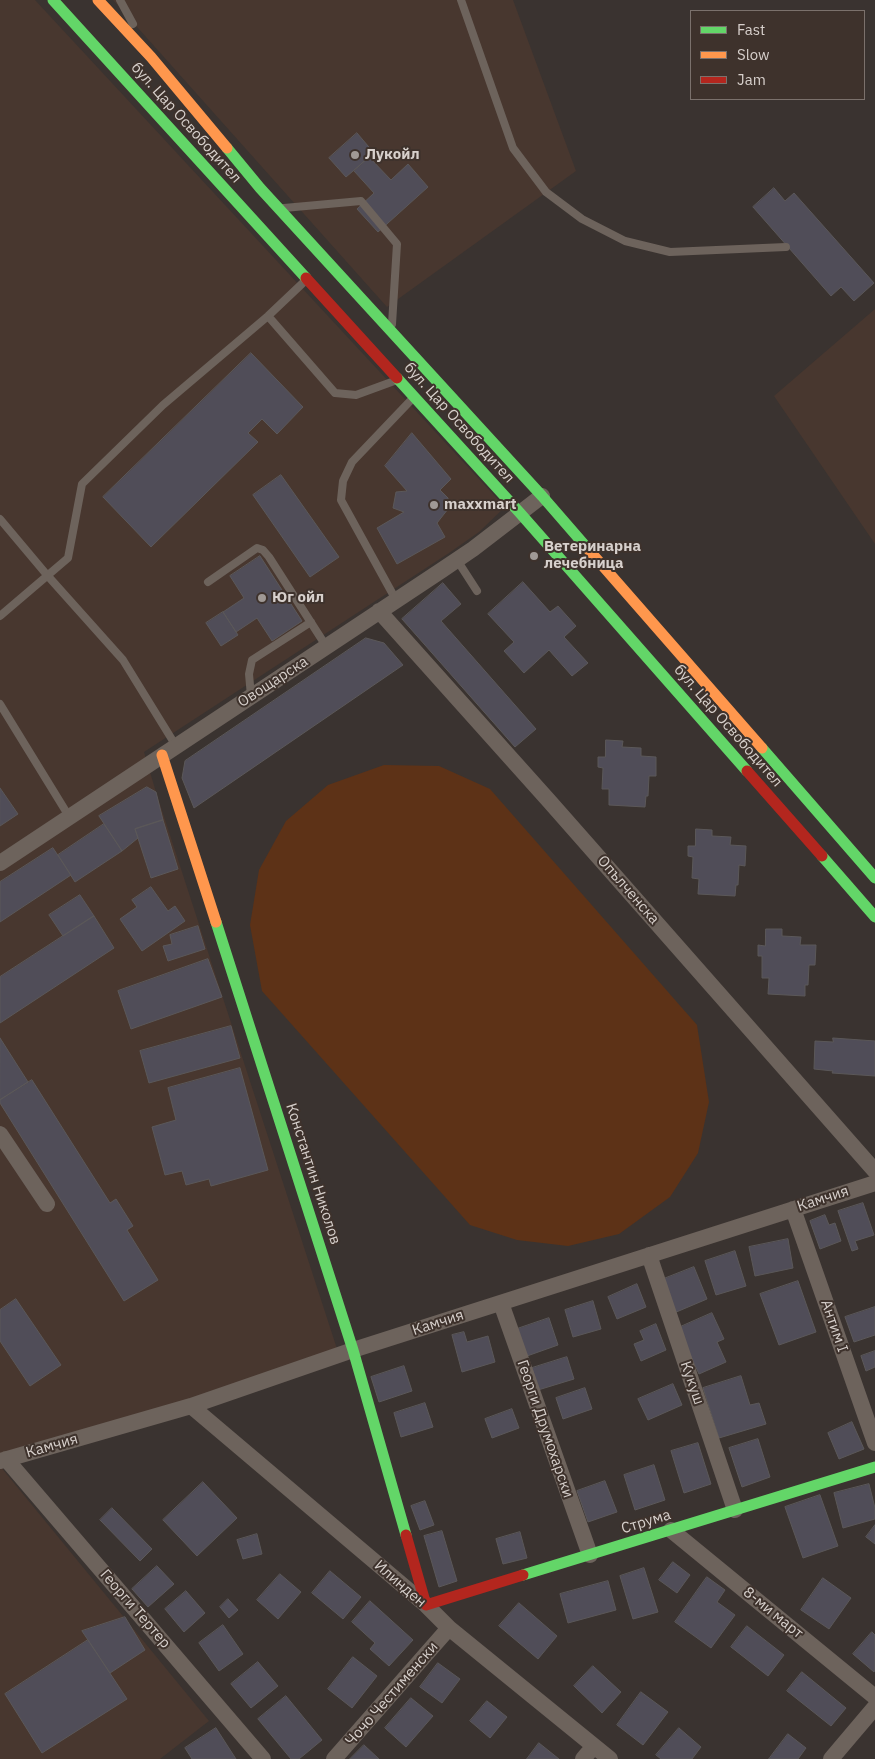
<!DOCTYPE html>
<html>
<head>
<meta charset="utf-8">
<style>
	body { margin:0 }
	#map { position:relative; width:875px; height:1759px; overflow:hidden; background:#3a3330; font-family:"IBM Plex Sans",sans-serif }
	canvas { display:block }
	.legend { position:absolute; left:690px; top:10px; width:175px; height:90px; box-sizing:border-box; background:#3e322c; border:1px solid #7b716c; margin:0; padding:6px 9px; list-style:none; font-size:15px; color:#d7d0cc }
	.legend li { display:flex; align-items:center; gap:10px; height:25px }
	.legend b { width:25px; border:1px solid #7b716c }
</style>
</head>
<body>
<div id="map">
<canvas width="875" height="1759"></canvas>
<ul class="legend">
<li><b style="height:6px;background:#63d668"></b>Fast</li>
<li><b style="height:6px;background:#ff974d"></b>Slow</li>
<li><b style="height:6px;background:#b3261e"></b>Jam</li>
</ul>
</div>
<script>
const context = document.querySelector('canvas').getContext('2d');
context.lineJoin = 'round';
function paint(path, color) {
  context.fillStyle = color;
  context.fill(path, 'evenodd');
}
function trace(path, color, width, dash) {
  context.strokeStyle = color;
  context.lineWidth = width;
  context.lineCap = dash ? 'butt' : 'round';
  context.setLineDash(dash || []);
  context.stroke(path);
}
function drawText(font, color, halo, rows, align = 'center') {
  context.font = font + ' "IBM Plex Sans",sans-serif';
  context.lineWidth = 4;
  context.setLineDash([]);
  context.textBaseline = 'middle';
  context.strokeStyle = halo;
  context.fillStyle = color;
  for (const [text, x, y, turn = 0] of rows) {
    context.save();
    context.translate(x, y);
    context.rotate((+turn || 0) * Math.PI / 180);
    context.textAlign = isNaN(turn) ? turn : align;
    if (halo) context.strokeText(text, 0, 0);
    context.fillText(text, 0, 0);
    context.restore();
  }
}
const built = new Path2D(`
	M0 0H35L505 507 479 532 449 553 144 752 156 792 339 1355 0 1461Z
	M113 0H513L576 171 387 307Z
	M875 309V544L774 396Z
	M0 1466 209 1721 160 1759H0Z`);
const green = new Path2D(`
	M384 765 439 766 490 789 697 1025 709 1102 698 1153 670 1197 619 1234 568 1246 517 1240 470 1225 262 991 250 925 259 870 286 821 328 785Z`);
const building = new Path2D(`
	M357 133 374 153 346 177 329 158Z
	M369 157 391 180 408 164 428 187 378 232 357 209 374 193 354 171Z
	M774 188 785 201 794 193 874 283 854 301 841 287 831 296 753 207Z
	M251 353 303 407 277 434 262 419 248 433 258 442 151 547 103 497Z
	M412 433 451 479 440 490 448 498V509L437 523 445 537 397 564 377 528 404 512 393 508 396 492 407 491 385 466Z
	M281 475 339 557 310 577 253 495Z
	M260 556 302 621 272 641 257 618 236 632 223 612 244 598 230 576Z
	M523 582 550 612 558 606 576 626 564 637 588 663 572 676 549 650 524 673 504 651 514 642 488 614Z
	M443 583 461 604 441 621 536 729 515 747 402 619Z
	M223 612 238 635 221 646 206 623Z
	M366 638 384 643 403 665 194 808 182 778 185 761Z
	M606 740 623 741 622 747 641 748V756L656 757V776H649L648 796H646L645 807 609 805V789H602L603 768 598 767V757H605Z
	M147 787 156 792 163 820 135 829 138 838 122 851 99 816Z
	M0 788 18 814 0 826Z
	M163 820 178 869 151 878 135 829Z
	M104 824 122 851 75 882 58 855Z
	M696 829 712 830V836L731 837 730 845 746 846 745 866 739 865 738 885H736L735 896 698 894 699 879 692 878 693 857 688 856V846H695Z
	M53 848 71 875 0 922V882Z
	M151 887 168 911 175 906 185 921 142 951 120 919 137 907 132 900Z
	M80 895 94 916 63 936 49 915Z
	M94 916 114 948 0 1023V977Z
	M198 926 205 949 168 961 163 946 172 944 170 935Z
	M766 929H782V936L801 937 800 945H816L815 965H809L808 985H805V996L768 994 769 978H762V956H758V945L765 946Z
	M208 959 222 997 131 1029 118 991Z
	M231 1026 240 1058 149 1083 140 1051Z
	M0 1038 28 1082 0 1100Z
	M833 1038 875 1041V1076L832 1073 833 1071 814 1069 815 1041 833 1042Z
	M240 1068 268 1170 211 1186 209 1179 186 1185 182 1171 165 1175 152 1127 176 1120 168 1088Z
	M32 1080 110 1203 116 1199 133 1226 127 1230 158 1280 124 1301 0 1103V1100Z
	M863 1203 874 1235 855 1241 858 1249 852 1251 838 1211Z
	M825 1215 829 1225 835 1223 841 1241 820 1249 810 1221Z
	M788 1239 793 1268 755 1276 749 1247Z
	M735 1251 746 1286 716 1295 705 1261Z
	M694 1267 707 1299 674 1313 661 1280Z
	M798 1281 816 1332 779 1345 760 1294Z
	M637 1284 646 1307 617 1319 608 1297Z
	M16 1299 61 1365 30 1386 0 1341V1310Z
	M593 1301 601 1329 573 1337 565 1310Z
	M875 1307V1335L854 1342 845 1317Z
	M712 1313 724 1339 717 1342 726 1362 699 1374 678 1328Z
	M549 1318 558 1345 527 1356 517 1329Z
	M656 1324 666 1350 641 1361 634 1344 644 1340 640 1331Z
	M464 1332 467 1342 488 1336 495 1362 462 1372 452 1335Z
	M875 1351V1367L866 1371 861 1356Z
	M567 1357 574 1379 538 1390 532 1368Z
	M404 1366 412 1391 379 1402 371 1377Z
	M741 1376 750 1405 759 1403 766 1424 719 1438 703 1388Z
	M673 1384 682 1405 648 1420 638 1399Z
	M585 1388 592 1409 563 1419 556 1398Z
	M425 1403 433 1427 401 1437 394 1413Z
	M512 1409 519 1428 492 1438 485 1419Z
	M852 1422 864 1449 839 1459 828 1433Z
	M758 1439 770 1477 742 1487 729 1448Z
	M698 1443 711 1484 684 1493 671 1451Z
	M654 1465 665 1500 635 1510 624 1475Z
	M605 1481 617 1512 588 1522 577 1491Z
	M203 1482 237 1518 197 1556 163 1520Z
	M869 1484 875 1508V1519L843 1528 834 1493Z
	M820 1495 838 1546 803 1558 785 1507Z
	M425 1501 434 1525 420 1530 411 1506Z
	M112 1508 152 1549 140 1561 100 1520Z
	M875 1525V1544L866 1537Z
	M442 1531 457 1581 439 1587 424 1536Z
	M520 1532 527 1558 503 1564 496 1539Z
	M257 1534 262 1554 243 1559 237 1540Z
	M673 1562 690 1575 677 1593 659 1580Z
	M157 1566 174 1584 148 1607 132 1589Z
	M644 1568 658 1612 633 1619 620 1576Z
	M330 1571 361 1597 343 1619 312 1593Z
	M280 1574 301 1592 278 1619 257 1600Z
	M707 1577 725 1590 717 1602 735 1615 711 1648 675 1622Z
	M823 1578 851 1598 829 1629 801 1610Z
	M608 1581 616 1610 568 1623 560 1594Z
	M186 1591 205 1613 184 1632 165 1609Z
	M228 1599 238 1610 229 1618 220 1607Z
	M370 1601 413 1640 389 1666 370 1649 375 1643 352 1622Z
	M519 1603 557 1636 538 1659 499 1626Z
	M125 1617 145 1650 110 1673 82 1631Z
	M223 1625 243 1654 219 1671 199 1643Z
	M747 1626 784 1655 768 1676 731 1647Z
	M872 1632 875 1635V1670L874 1672 853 1654Z
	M88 1640 127 1699 42 1753 5 1694Z
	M353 1657 377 1676 352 1708 328 1689Z
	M258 1662 278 1686 251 1708 231 1684Z
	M438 1663 460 1679 442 1703 420 1687Z
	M593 1666 621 1692 602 1713 574 1686Z
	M802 1672 846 1708 831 1726 787 1691Z
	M641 1692 668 1712 643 1745 617 1725Z
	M286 1696 322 1740 299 1759H291L258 1719Z
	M411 1698 433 1716 406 1747 385 1728Z
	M487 1701 507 1717 490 1738 470 1721Z
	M216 1728 236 1759H192L185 1748Z
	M679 1728 701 1747 692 1759H661L656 1755Z
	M788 1734 806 1748 798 1759H769Z
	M539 1743 559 1759H527Z
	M364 1745 379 1759H350Z`);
const lane = new Path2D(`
	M120 0 133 24
	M461 0 513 148 546 192 582 219 625 241 670 252 786 247
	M284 208 361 201 397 244 392 324
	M268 316 335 393 356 395 397 380
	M0 519 47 575 123 660 176 746
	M457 560 477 591
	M208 582 257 548 263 550 269 557 326 646
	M396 600 341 500 343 481 352 462 413 398
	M0 616 68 558 82 484 163 405 268 316 306 280
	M251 696 249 674 252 660 311 622
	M0 704 70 818`);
const street = new Path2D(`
	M379 611 550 802 875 1171
	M0 863 442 570 473 549 542 496
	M0 1134 47 1204
	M793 1209 875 1443
	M649 1255 735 1510
	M501 1303 590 1555
	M191 1406 426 1605 449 1628 610 1759
	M6 1459 263 1759
	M0 1461 191 1406 353 1350 875 1183
	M671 1530 875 1697
	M334 1759 449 1628
	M583 1759 594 1746
	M831 1759 875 1707`);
const fast = new Path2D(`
	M53 0 306 278
	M227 148 260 188 542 496 588 549
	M397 378 520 513 747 771
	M762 748 875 878
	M822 856 875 917
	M216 922 353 1350 406 1535
	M523 1575 875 1467`);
const slow = new Path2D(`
	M98 0 151 57 227 148
	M588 549 762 748
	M162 755 216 922`);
const jam = new Path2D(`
	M306 278 397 378
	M747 771 822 856
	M406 1535 426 1605 523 1575`);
const markers = [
	[355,155,5,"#a09995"],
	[434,505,5,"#a09995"],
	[534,556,5,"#a09995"],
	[262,598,5,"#a09995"]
];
const streetNames = [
	["бул. Цар Освободител",186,123,48],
	["бул. Цар Освободител",459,423,48],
	["Овощарска",273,682,-33],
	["бул. Цар Освободител",728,726,49],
	["Опълченска",628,890,49],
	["Константин Николов",313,1174,72],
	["Камчия",823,1199,-18],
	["Камчия",438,1323,-18],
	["Антим I",834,1326,71],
	["Кукуш",692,1383,71],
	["Георги Друмохарски",545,1429,71],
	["Камчия",52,1446,-16],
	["Струма",646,1522,-17],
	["Илинден",400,1584,41],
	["Георги Тертер",135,1609,49],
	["8-ми март",773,1613,39],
	["Чочо Честименски",392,1694,-49]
];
const poiNames = [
	["Лукойл",365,155],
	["maxxmart",444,505],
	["Ветеринарна",544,547],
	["лечебница",544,564],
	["Юг ойл",272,598]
];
paint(built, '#48372f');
paint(green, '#5d3217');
paint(building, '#504d58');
trace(building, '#5b5859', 1);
trace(lane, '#6d635c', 8);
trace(street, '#6d635c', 16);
trace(fast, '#63d668', 11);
trace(slow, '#ff974d', 11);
trace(jam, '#b3261e', 11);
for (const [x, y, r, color] of markers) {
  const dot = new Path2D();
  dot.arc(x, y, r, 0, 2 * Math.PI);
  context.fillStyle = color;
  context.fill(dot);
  trace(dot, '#3e322c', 2);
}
drawText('15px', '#d7d0cc', '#3e322c', streetNames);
drawText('bold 15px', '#d7d0cc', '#3e322c', poiNames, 'left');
</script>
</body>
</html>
